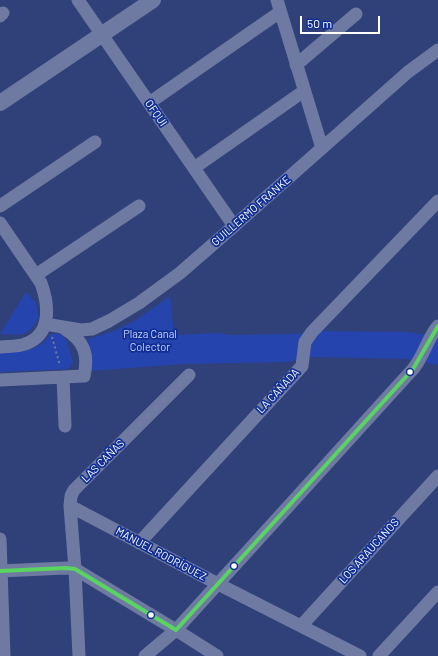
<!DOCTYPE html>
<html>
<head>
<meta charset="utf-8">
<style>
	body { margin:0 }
	#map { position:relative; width:438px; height:656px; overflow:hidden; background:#304078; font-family:Barlow,sans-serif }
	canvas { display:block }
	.scale { position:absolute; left:300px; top:16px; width:80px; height:18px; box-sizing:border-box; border:2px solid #fff; border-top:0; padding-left:5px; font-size:12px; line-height:14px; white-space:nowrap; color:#fff; -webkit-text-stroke:3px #112e97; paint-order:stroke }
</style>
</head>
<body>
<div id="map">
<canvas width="438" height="656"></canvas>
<div class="scale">50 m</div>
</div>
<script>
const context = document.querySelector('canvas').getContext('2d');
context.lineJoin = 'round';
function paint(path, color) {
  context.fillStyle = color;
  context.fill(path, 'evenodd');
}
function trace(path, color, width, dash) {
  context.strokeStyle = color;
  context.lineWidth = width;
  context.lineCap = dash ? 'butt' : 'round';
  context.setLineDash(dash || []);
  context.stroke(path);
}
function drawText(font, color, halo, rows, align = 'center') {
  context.font = font + ' Barlow,sans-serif';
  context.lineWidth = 3.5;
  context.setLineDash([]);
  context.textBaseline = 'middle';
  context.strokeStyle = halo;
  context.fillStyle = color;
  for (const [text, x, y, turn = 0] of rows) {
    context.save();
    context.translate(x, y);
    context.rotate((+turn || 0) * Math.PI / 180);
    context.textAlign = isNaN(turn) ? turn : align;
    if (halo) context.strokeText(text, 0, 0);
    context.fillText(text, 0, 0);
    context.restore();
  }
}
const green = new Path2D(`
	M26 292 36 303 39 317C27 338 23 335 0 334Z
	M170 296 174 335 220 333 228 335 297 334 320 331 408 332 438 337V365L407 359 313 357 287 362 184 364 89 371 92 361 88 339 114 331 136 320Z
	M50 334H61L67 341 73 362 68 369 0 372V352C20 351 38 353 50 334Z`);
const path = new Path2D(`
	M52 337 60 366`);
const minor = new Path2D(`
	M78 0 234 226
	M277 0 322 148
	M0 16 3 13
	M296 65 356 14
	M149 103 280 12
	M194 168 304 91
	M0 206 95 142
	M0 223 41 283C49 305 52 335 25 344 17 347 8 346 0 347
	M36 275 139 206
	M45 324 81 330 92 329 109 321 139 303 180 273 234 226 408 72 438 50
	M63 377 65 426
	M0 380 84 376C89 354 84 341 65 329
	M70 506 218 584 360 656
	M0 539 4 656
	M139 543 302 366 305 342 312 332 438 201
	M0 571 66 568 75 569 176 630 217 656
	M301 626 438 476
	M79 656 75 569 70 506 71 496 74 490 189 375
	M145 656 176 630 413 369C424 356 427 339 438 326
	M379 656 438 592`);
const tertiary = new Path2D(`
	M0 103 153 0`);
const bus1 = new Path2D(`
	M0 571 66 568 75 569 176 630
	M176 630 413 369 438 326`);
const markers = [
	[410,372,3.5,"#fff"],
	[234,566,3.5,"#fff"],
	[151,615,3.5,"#fff"]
];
const streetNames = [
	["OFQUI",156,113,55],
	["GUILLERMO FRANKE",251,211,-41],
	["LA CAÑADA",278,391,-47],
	["LAS CAÑAS",103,461,-45],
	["LOS ARAUCANOS",369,551,-48],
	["MANUEL RODRÍGUEZ",161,554,28]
];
const parkNames = [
	["Plaza Canal",150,334],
	["Colector",150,347]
];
paint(green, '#2644ae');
trace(path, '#6f7aa3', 2, [2, 3]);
trace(minor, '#6f7aa3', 13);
trace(tertiary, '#6f7aa3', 16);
trace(bus1, '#5ad460', 4);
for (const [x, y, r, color] of markers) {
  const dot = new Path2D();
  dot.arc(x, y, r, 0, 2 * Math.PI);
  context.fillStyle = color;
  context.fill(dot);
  trace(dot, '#112e97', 1.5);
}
drawText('11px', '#fff', '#112e97', streetNames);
drawText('11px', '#cad6fe', '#112e97', parkNames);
</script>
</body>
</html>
